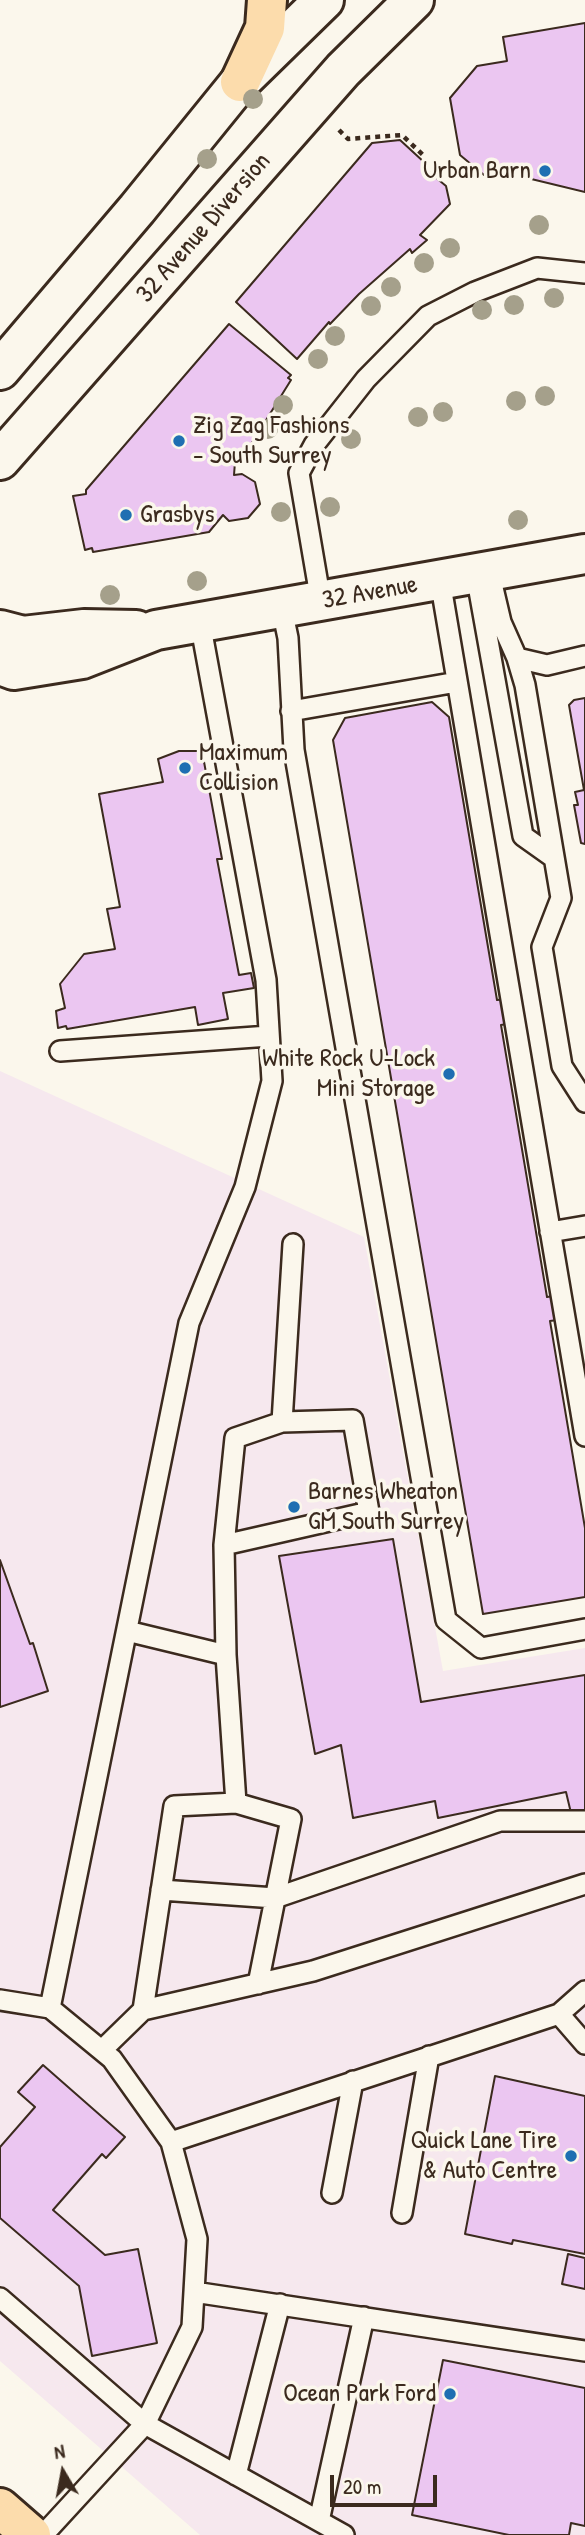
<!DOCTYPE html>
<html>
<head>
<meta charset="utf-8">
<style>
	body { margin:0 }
	#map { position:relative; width:585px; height:2535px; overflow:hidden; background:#fbf7ec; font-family:"Patrick Hand",sans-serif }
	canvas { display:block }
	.north { position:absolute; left:28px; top:2437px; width:70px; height:70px; -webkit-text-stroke:5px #fbf7ec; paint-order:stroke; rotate:350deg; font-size:19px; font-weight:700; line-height:28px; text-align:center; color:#3b2a1e }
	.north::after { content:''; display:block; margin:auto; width:24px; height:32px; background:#3b2a1e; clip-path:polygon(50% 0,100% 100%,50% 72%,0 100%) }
	.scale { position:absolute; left:330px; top:2475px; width:107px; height:32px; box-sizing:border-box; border:4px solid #3b2a1e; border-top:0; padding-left:9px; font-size:21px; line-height:24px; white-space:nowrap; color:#3b2a1e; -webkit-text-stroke:5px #fbf7ec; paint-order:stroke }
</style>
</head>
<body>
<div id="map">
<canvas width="585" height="2535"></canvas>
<div class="north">N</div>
<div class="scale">20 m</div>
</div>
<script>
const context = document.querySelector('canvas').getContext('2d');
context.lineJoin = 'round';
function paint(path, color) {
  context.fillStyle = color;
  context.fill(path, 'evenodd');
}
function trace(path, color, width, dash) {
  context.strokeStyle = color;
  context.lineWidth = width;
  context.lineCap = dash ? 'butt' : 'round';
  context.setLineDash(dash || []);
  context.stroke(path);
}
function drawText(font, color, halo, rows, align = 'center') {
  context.font = font + ' "Patrick Hand",sans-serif';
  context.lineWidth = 7;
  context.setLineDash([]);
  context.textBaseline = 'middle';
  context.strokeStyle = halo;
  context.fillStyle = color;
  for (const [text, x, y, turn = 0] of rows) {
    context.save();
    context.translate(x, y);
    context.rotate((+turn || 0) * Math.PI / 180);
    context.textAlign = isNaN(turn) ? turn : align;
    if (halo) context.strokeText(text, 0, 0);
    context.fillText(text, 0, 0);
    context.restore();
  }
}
const built = new Path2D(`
	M0 1071 364 1237 443 1671 585 1648V2535H200L0 2361Z`);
const building = new Path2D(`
	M585 23V192L523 177 525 167 489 169 484 175 460 155 450 98 477 66 507 61 503 37Z
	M400 140 425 163 422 166 446 186 450 204 420 235 427 240 412 253 410 249 359 294 330 324 329 322 297 359 236 302 372 143Z
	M229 324 291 375 288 378 291 380 240 462H235L234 475 242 474 255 482 260 504 248 518 229 521 223 515 209 532 93 552 92 548 85 550 73 496 86 494V490Z
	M585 698V844L581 843 574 805H578L575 792 584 790 569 705 574 700Z
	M432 702 449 717 497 1000 508 999 512 1023 501 1025 547 1297 560 1295 564 1319 550 1321 585 1528V1597L483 1614 333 740 345 718Z
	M179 751H202L222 859H217L239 975 251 973 254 988 223 993 228 1019 198 1025 195 1007 67 1029 66 1026 58 1028 56 1011 65 1008 60 984 84 954 115 949 107 909 120 907 99 794 163 782 158 759Z
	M393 1539 421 1702 585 1675V1810L571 1813 566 1792 438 1818 435 1801 353 1818 341 1745 315 1754 279 1556Z
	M0 1560 30 1644 33 1643 48 1691 0 1707Z
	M43 2065 125 2137 106 2158 102 2154 53 2210 105 2255 138 2249 157 2343 92 2356 79 2286 0 2218V2147L35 2107 18 2092Z
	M495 2076 585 2096V2254L513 2240 512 2244 465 2234Z
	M568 2254 585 2258V2289L562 2284Z
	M443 2360 585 2388V2526L571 2523 569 2535H509L412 2515Z`);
const path = new Path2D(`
	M339 130 348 139 402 135 423 155`);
const service = new Path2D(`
	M489 571 501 622 517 658 525 685 561 898 542 947 562 1066 585 1102
	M476 574 523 836 554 858
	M440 580 585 1436
	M321 602 299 473 314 445 366 379 428 316 475 292 537 268 585 273
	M282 609 288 638 294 750 446 1620 481 1648 585 1629
	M517 658 547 665 585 656
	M291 711 457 682
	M60 1051 269 1036
	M550 1232 585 1226
	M224 1545 369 1512 353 1420 282 1422
	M127 1631 226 1655
	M236 1803 291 1819 258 1984
	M161 1890 275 1898 500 1821H585
	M0 2000 50 2008 112 2059 171 2142 197 2239 192 2327 145 2424 43 2535
	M50 2008 189 1323 245 1187 272 1081 266 980 200 622
	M143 2010 313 1971 585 1884
	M559 2014 585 2044
	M102 2050 143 2010 174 1806 236 1803 226 1655 224 1545 235 1438 282 1422 293 1244
	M171 2142 559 2014 585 1991
	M332 2193 353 2081
	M402 2213 429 2056
	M194 2292 585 2351
	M0 2298 145 2424 344 2535
	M236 2475 280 2304
	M319 2521 364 2317`);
const minor = new Path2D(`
	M0 630 23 636 84 629 136 630
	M0 665 14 670 82 659 156 630 585 554`);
const secondary = new Path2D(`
	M0 370 137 209 240 82 324 0
	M0 460 343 70 414 0`);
const primary = new Path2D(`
	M0 2508 31 2535`);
const motorway = new Path2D(`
	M240 82 265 28 267 0`);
const trees = [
	[253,99],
	[207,159],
	[539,225],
	[450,248],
	[424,263],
	[391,287],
	[554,298],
	[514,305],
	[371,306],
	[482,310],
	[335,336],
	[318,359],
	[545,396],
	[516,401],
	[283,405],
	[443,412],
	[418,417],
	[268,429],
	[351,439],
	[330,507],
	[281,512],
	[518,520],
	[197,581],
	[110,595]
];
const markers = [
	[545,171,7,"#1f6fb2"],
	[179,441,7,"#1f6fb2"],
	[126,515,7,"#1f6fb2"],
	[185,768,7,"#1f6fb2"],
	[449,1074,7,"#1f6fb2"],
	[294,1507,7,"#1f6fb2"],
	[571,2156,7,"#1f6fb2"],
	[450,2394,7,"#1f6fb2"]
];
const poiNames = [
	["Urban Barn",531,171],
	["Zig Zag Fashions",193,426,"left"],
	["- South Surrey",193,456,"left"],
	["Grasbys",140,515,"left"],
	["Maximum",199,753,"left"],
	["Collision",199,783,"left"],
	["White Rock U-Lock",435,1059],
	["Mini Storage",435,1089],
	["Barnes Wheaton",308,1492,"left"],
	["GM South Surrey",308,1522,"left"],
	["Quick Lane Tire",557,2141],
	["& Auto Centre",557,2171],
	["Ocean Park Ford",436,2394]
];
const streetNames = [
	["32 Avenue Diversion",204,228,-49],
	["32 Avenue",370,593,-10]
];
paint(built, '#f6e8ee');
paint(building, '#ebc6f1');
trace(building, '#3b2a1e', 2);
trace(service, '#3b2a1e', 24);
trace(minor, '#3b2a1e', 44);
trace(secondary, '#3b2a1e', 44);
trace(primary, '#3b2a1e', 44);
trace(motorway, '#3b2a1e', 44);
trace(path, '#3b2a1e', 4.5, [5, 5]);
trace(service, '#fbf7ec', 19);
trace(minor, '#fbf7ec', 38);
trace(secondary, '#fbf7ec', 38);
trace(primary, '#fcdcac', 38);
trace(motorway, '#fcdcac', 38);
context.fillStyle = '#a5a08b';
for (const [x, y] of trees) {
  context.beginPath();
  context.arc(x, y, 10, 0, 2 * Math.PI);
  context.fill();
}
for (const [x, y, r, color] of markers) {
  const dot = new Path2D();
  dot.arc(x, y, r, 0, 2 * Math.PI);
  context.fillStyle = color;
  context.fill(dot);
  trace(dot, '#fbf7ec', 2.5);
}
drawText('26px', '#3b2a1e', '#fbf7ec', poiNames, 'right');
drawText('26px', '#3b2a1e', '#fbf7ec', streetNames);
</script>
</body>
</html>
